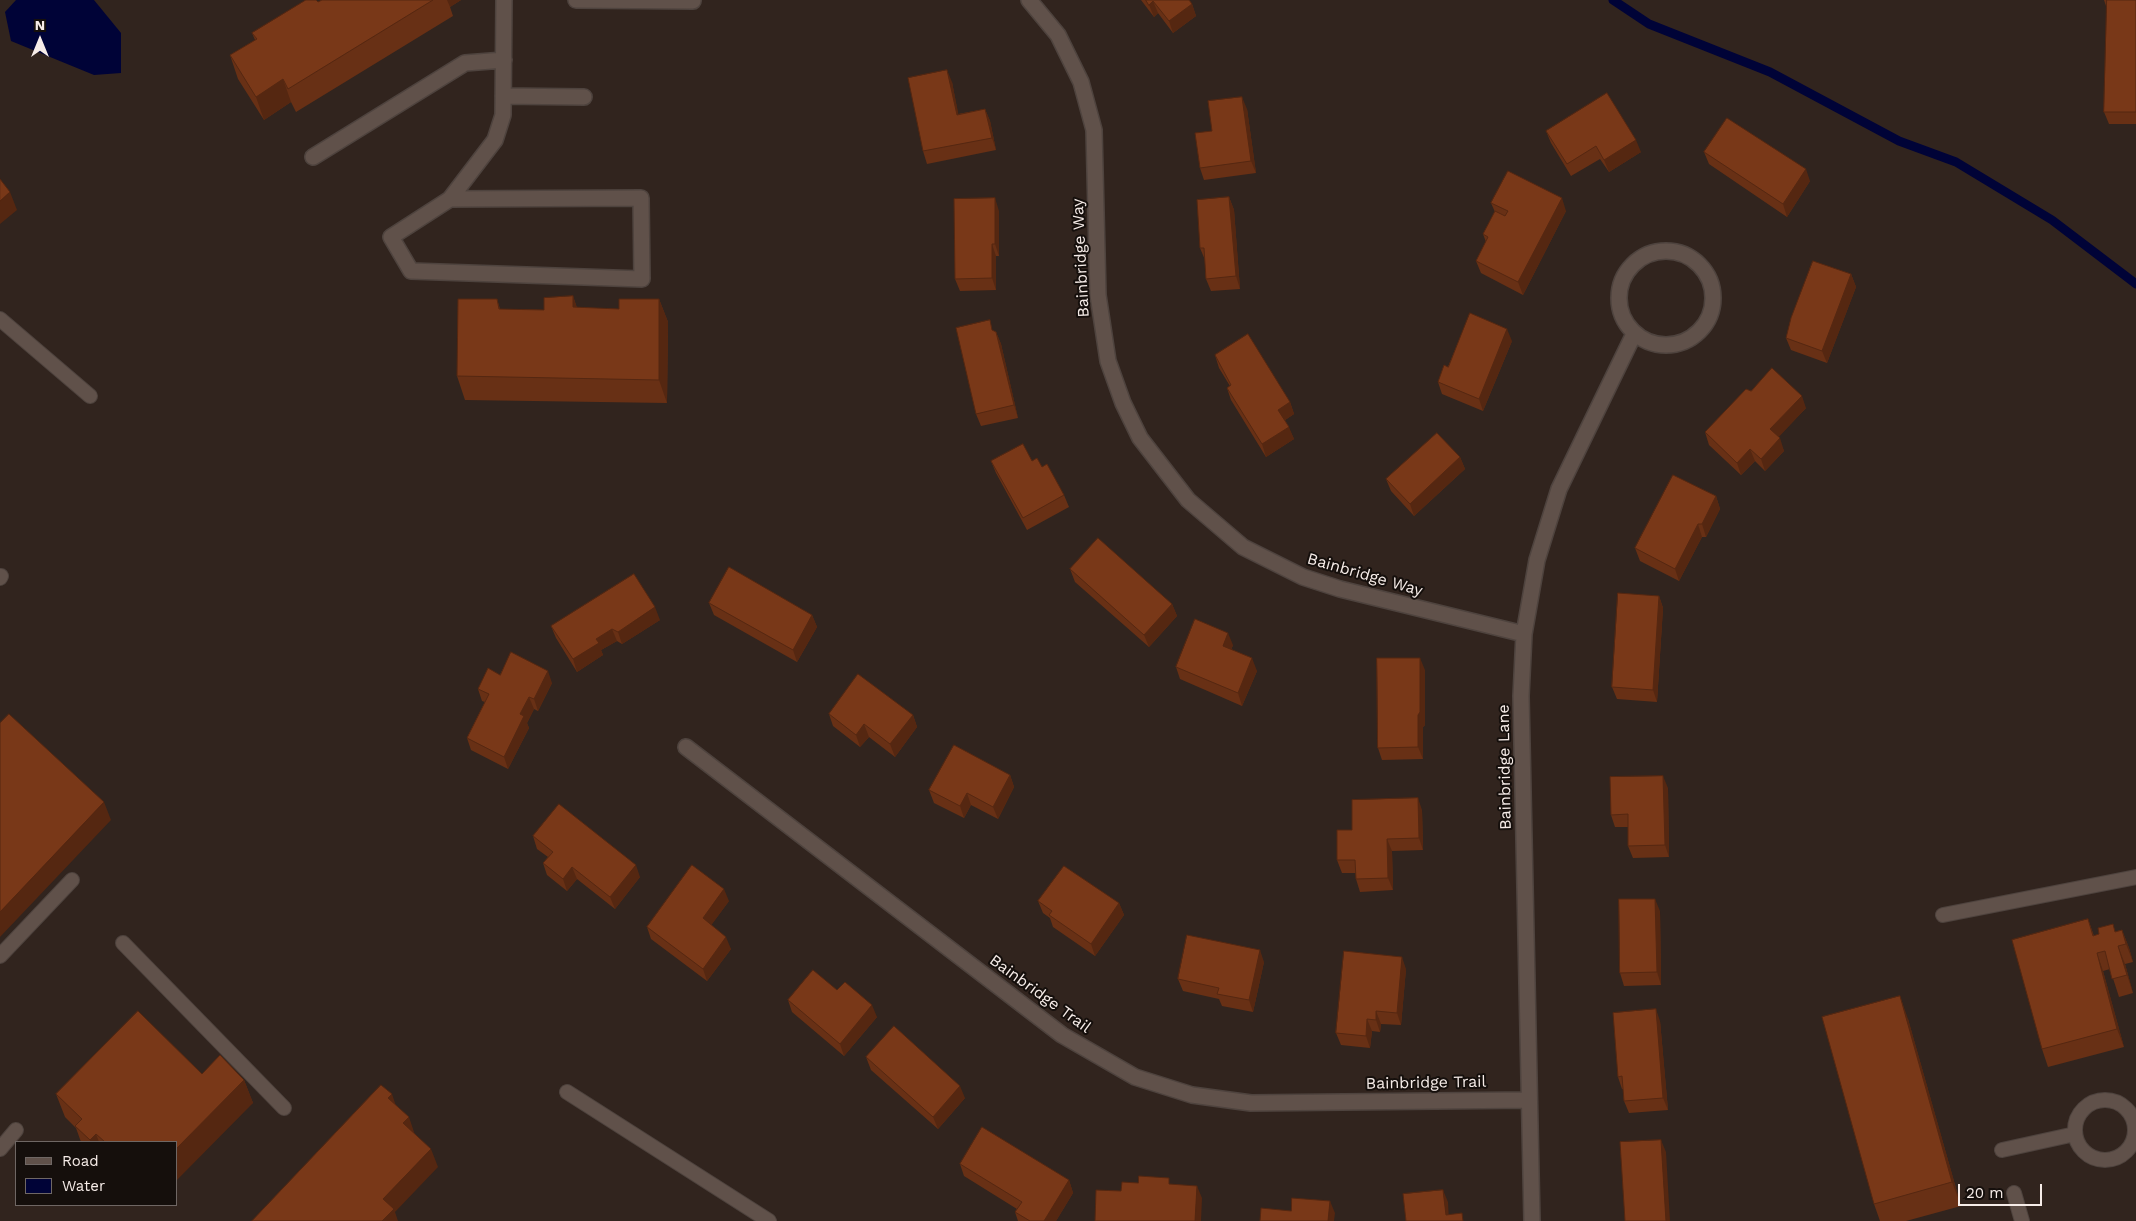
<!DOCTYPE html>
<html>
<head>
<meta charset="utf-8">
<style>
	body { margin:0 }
	#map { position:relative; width:2136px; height:1221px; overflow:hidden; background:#31241e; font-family:"Work Sans",sans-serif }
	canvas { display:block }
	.legend { position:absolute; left:15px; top:1141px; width:162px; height:65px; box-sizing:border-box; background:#150f0c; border:1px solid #6f6764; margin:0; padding:6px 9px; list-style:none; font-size:15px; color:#f6ece8 }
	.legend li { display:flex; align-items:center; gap:10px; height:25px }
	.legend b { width:25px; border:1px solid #6f6764 }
	.north { position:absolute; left:15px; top:15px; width:50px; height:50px; -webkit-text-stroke:4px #150f0c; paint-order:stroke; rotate:0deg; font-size:14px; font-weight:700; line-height:20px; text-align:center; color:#f6ece8 }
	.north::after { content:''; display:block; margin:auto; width:18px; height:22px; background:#f6ece8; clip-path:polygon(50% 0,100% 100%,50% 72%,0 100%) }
	.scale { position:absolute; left:1958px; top:1184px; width:84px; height:22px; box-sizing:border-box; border:2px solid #f6ece8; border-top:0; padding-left:6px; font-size:15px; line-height:18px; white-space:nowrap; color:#f6ece8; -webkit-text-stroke:4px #150f0c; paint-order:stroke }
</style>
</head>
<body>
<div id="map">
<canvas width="2136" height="1221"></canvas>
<ul class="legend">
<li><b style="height:6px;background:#60514a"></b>Road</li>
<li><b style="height:14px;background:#000337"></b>Water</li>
</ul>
<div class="north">N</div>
<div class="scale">20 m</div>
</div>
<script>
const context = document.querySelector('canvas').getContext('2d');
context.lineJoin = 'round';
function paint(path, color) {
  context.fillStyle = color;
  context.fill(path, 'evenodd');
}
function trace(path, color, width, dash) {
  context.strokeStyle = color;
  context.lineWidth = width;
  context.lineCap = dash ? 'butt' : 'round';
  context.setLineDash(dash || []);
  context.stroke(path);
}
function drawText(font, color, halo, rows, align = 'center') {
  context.font = font + ' "Work Sans",sans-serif';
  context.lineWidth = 4;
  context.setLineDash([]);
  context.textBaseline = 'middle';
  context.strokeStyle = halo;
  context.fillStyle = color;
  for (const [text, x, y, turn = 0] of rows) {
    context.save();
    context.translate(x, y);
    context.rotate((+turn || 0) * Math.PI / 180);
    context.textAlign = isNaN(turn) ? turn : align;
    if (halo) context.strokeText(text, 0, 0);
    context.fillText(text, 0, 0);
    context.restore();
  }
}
const water = new Path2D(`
	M16 0H94L121 33V73L94 75 11 41 5 12Z`);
const stream = new Path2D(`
	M1613 0 1649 24 1770 72 1899 141 1956 162 2052 220 2136 284`);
const lane = new Path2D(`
	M0 319 90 396
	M0 578 1 576
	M1943 915 2136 877
	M123 943 284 1108
	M0 956 72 880
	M567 1092 769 1221
	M2075 1130a30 30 0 1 1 60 0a30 30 0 1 1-60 0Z
	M0 1149 16 1130
	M2002 1150 2075 1134
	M2014 1193 2022 1221`);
const street = new Path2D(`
	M576 0 693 1
	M1029 0 1058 35 1081 82 1094 130 1098 295 1108 361 1123 403 1140 438 1188 500 1243 547 1303 577 1340 589 1524 634
	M503 96 584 97
	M313 157 465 63 504 60
	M450 199 641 198 642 279 411 271 391 237 450 199 495 140 503 115 504 0
	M1619 298a47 47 0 1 1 94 0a47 47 0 1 1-94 0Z
	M686 747 1062 1035 1135 1077 1192 1095 1251 1103 1528 1100
	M1532 1221 1521 696 1524 634 1537 560 1559 489 1634 334`);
const wall = new Path2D(`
	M322 0H461L450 7 453 16 296 112 291 102 264 120 238 79 230 55 255 40 252 33Z
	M1141 0H1189L1192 4 1196 16 1173 33 1158 13 1154 17Z
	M2104 0H2136V124H2109L2104 112 2107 6H2106Z
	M952 82 958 114 985 109 990 121 996 150 927 164 923 151Z
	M1247 109 1256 173 1204 180 1200 168 1212 131Z
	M1546 131 1641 152 1609 172 1600 159 1571 176 1551 143Z
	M1704 152 1810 181 1787 217 1709 164Z
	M1229 197 1234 210 1240 289 1211 291 1206 279 1205 260 1200 248Z
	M1491 203 1566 211 1523 295 1481 273 1476 261 1486 242 1483 234 1495 212Z
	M999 211V256H996V290L960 291 955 279Z
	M1851 274 1856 287 1827 363 1791 350 1786 338Z
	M573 296 577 308 619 309 659 299 668 322 667 403 465 400 457 376 497 299 500 309 544 310Z
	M993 331 996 332 1001 344 1018 418 981 426 976 414Z
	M1512 341 1483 411 1442 394 1438 382Z
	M1215 355 1290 402 1294 414 1285 420 1294 439 1266 457 1231 400 1227 388 1230 386 1219 368Z
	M1751 391 1806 408 1778 437 1784 451 1765 471 1755 461 1741 475 1709 445 1705 432Z
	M1460 457 1465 469 1414 516 1391 491 1386 479Z
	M991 461H1032L1042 467 1064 495 1069 507 1027 530 996 473Z
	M1716 496 1720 509 1706 537H1702L1679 581 1640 561 1635 548Z
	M1070 569 1172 604 1177 616 1149 647 1075 582Z
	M1659 596 1663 608 1657 702 1617 699 1612 687Z
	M709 603 812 615 817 627 797 662 714 615Z
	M660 620 622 644 617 641 601 650 603 655 577 672 556 638 551 626Z
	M1233 645 1231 650 1257 671 1242 706 1180 679 1176 667Z
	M1425 670V725L1423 727V759L1382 760 1378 748Z
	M552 683 538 711 534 709 527 723 529 728 508 769 471 750 467 738 485 702 482 701 478 689Z
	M829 714 913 715 917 727 895 757 869 737 860 747 833 726Z
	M1010 775 1014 787 998 819 971 805 964 818 934 803 929 790Z
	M1668 788 1669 857 1633 858 1628 846V827H1615L1611 815Z
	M1422 810 1423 850 1392 851 1393 890 1360 892 1356 879V873H1342L1337 860 1352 830Z
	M533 836 640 877 615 909 577 879 567 891 547 875 543 863 548 857 537 849Z
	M729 901 711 925 731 949 707 981 651 939 647 927Z
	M1038 901 1119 903 1124 915 1095 956 1053 927 1050 918 1043 913Z
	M1660 911 1661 985 1624 986 1620 973Z
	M2088 919 2094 936 2122 930 2129 948 2133 962 2125 964 2133 993 2119 997 2110 969 2103 971 2124 1047 2048 1067 2042 1049Z
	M1264 962 1253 1012 1222 1006 1219 999 1183 991 1178 979Z
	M1406 969 1401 1025 1381 1024 1380 1032 1372 1031 1370 1048 1341 1045 1336 1033Z
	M837 990 877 1017 844 1056 792 1012 788 1000Z
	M1908 1019 1961 1206 1906 1221H1880L1874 1204Z
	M1660 1021 1668 1110 1629 1113 1624 1101 1623 1089H1622L1618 1077Z
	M866 1057 965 1098 938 1129 871 1070Z
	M202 1074 244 1080 253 1103 176 1142H81L76 1128 65 1117 56 1094Z
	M960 1164 1069 1180 1073 1193 1056 1221H1018L1015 1212 1017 1209 964 1176Z`);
const shadedWall = new Path2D(`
	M447 0H461L450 7Z
	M1153 1 1158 13 1154 17 1149 5Z
	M1192 4 1196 16 1173 33 1169 21Z
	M947 70 952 82 961 127 957 115Z
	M283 79 291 102 264 120 256 97Z
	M1242 97 1247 109 1256 173 1251 161Z
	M985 109 990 121 996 150 992 138Z
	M1636 140 1641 152 1609 172 1604 160Z
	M1806 169 1810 181 1787 217 1783 204Z
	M10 192 17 210 0 224V201Z
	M1229 197 1234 210 1240 289 1236 276Z
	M995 198 999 211V256L995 244Z
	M1562 198 1566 211 1523 295 1518 282Z
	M992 244 996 256V290L992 278Z
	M1851 274 1856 287 1827 363 1822 351Z
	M573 296 581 320 573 307Z
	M659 299 668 322 667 403 659 380Z
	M1507 329 1512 341 1483 411 1479 399Z
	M996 332 1001 344 1018 418 1014 405Z
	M1802 396 1806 408 1775 441 1770 429Z
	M1290 402 1294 414 1282 422 1278 410Z
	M1289 427 1294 439 1266 457 1262 444Z
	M1780 438 1784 451 1765 471 1761 459Z
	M1750 449 1755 461 1741 475 1737 463Z
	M1460 457 1465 469 1414 516 1410 504Z
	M1716 496 1720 509 1706 537 1702 524Z
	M1698 524 1702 537 1679 581 1675 569Z
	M1659 596 1663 608 1657 702 1653 690Z
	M1172 604 1177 616 1149 647 1144 635Z
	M655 607 660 620 622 644 618 632Z
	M812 615 817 627 797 662 793 650Z
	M612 629 617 641 601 650 603 655 577 672 573 659 596 639Z
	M1228 633 1233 645 1227 659 1223 646Z
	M1252 658 1257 671 1242 706 1238 693Z
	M1420 658 1425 670V725L1423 727V759L1418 747V715Z
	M548 671 552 683 538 711 534 699Z
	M529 697 534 709 527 723 529 728 508 769 504 757 520 714Z
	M913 715 917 727 895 757 890 744Z
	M864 724 869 737 860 747 856 735Z
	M1010 775 1014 787 998 819 993 807Z
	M1663 776 1668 788 1669 857 1665 845Z
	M967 793 971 805 964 818 960 806Z
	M1418 798 1422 810 1423 850 1419 838Z
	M104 802 111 820 0 937V912Z
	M1387 839 1392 851 1393 890 1388 878Z
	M636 865 640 877 615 909 610 897Z
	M572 867 577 879 567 891 563 879Z
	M724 889 729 901 707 931 703 918Z
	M1655 899 1660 911 1661 985 1657 972Z
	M1119 903 1124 915 1095 956 1091 944Z
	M2122 930 2129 948 2133 962 2126 944Z
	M726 937 731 949 707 981 703 969Z
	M2118 946 2125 964 2133 993 2127 975Z
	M1260 950 1264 962 1253 1012 1249 1000Z
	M2097 953 2103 971 2124 1047 2117 1029Z
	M1402 957 1406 969 1401 1025 1397 1013Z
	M1900 996 1908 1019 1961 1206 1952 1182Z
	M872 1005 877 1017 844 1056 840 1044Z
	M1656 1009 1660 1021 1668 1110 1663 1098Z
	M1376 1011 1381 1024 1380 1032 1376 1020Z
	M1367 1019 1372 1031 1370 1048 1366 1036Z
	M244 1080 253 1103 176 1181V1149Z
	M960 1086 965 1098 938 1129 933 1117Z
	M392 1094 398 1112 388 1098Z
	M409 1117 415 1135 403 1123Z
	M96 1134 99 1142H90V1140Z
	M1661 1140 1666 1152 1670 1221H1666Z
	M431 1149 438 1167 395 1212 398 1221H382L383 1199Z
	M1069 1180 1073 1193 1056 1221H1044Z
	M1197 1186 1202 1198 1201 1221H1195Z
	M1443 1190 1448 1202 1449 1221 1446 1215Z
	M1330 1201 1335 1213 1334 1221H1328Z`);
const building = new Path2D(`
	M306 0H316L318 2 322 0H433L288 89 283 79 256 97 230 55 257 39 252 33Z
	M1146 0H1189L1192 4 1169 21 1153 1 1149 5Z
	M2107 0H2136V112H2104Z
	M947 70 957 115 985 109 992 138 923 151 908 78Z
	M1607 93 1636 140 1604 160 1596 146 1567 164 1546 131Z
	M1242 97 1251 161 1200 168 1195 133 1212 131 1208 101Z
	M1727 118 1806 169 1783 204 1704 152Z
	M1508 171 1562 198 1518 282 1476 261 1488 237 1483 234 1495 211 1505 216 1508 211 1491 203Z
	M0 179 10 192 0 201Z
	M1229 197 1236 276 1206 279 1204 248H1200L1197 200Z
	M995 198V244H992V278L955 279 954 199Z
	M1813 261 1851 274 1822 351 1786 338 1791 318Z
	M573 296V307L619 309V299H659V380L457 376 458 299H497L499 309 544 310V298Z
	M1470 313 1507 329 1479 399 1438 382 1444 365 1448 367Z
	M990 320 992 330 996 332 1014 405 976 414 956 328Z
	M1248 334 1290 402 1278 410 1289 427 1262 444 1227 388 1231 385 1215 355Z
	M1772 368 1802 396 1770 429 1780 438 1761 459 1750 449 1737 463 1705 432 1746 389 1751 391Z
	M1437 433 1460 457 1410 504 1386 479Z
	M1023 444 1032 461 1037 458 1042 467 1047 464 1064 495 1023 518 991 461Z
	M1673 475 1716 496 1702 524H1698L1675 569 1635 548Z
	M1098 538 1172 604 1144 635 1070 569Z
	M729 567 812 615 793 650 709 603Z
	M634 574 655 607 618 632 612 629 596 639 599 643 573 659 551 626Z
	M1618 593 1659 596 1653 690 1612 687Z
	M1195 619 1228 633 1223 646 1252 658 1238 693 1176 667Z
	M511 652 548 671 534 699 529 697 520 714 524 716 504 757 467 738 489 694 478 689 488 668 500 675Z
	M1377 658H1420V712L1418 715V747L1378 748Z
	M858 674 913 715 890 744 864 724 856 735 829 714Z
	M9 714 104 802 0 912V723Z
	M954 745 1010 775 993 807 967 793 960 806 929 790Z
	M1663 776 1665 845 1628 846V814L1611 815 1610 777Z
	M1418 798 1419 838 1387 839 1388 878 1356 879 1355 860H1337V830H1352V800Z
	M559 804 636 865 610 897 572 867 563 879 543 863 553 852 533 836Z
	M692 865 724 889 703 918 726 937 703 969 647 927Z
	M1064 866 1119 903 1091 944 1049 915 1052 911 1038 901Z
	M1619 899H1655L1657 972 1620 973Z
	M2088 919 2093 936 2099 934 2098 928 2113 924 2115 932 2122 930 2126 944 2118 946 2127 975 2112 979 2105 951 2097 953 2117 1029 2042 1049 2012 940Z
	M1187 935 1260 950 1249 1000 1217 994 1219 988 1178 979Z
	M1344 951 1402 957 1397 1013 1376 1011V1020L1367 1019 1366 1036 1336 1033Z
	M813 970 837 990 845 982 872 1005 840 1044 788 1000Z
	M1900 996 1952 1182 1874 1204 1822 1017Z
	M1656 1009 1663 1098 1624 1101 1622 1076 1618 1077 1613 1013Z
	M138 1011 202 1074 220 1055 244 1080 176 1149V1142H105L96 1134 90 1140 75 1126 82 1119 56 1094Z
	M894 1026 960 1086 933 1117 866 1057Z
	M381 1085 392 1094 388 1098 409 1117 403 1123 431 1149 383 1199 394 1209 382 1221H252Z
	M982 1127 1069 1180 1044 1221H1030L1015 1212 1022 1202 960 1164Z
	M1661 1140 1666 1221H1625L1620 1142Z
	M1139 1176 1169 1178V1184L1197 1186 1195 1221H1095L1096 1190 1121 1191 1122 1182 1138 1183Z
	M1443 1190 1446 1215 1462 1213 1463 1221H1406L1403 1194Z
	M1292 1198 1330 1201 1328 1221H1260L1261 1208 1291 1211Z`);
const streetNames = [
	["Bainbridge Way",1081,258,-93],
	["Bainbridge Way",1365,575,16],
	["Bainbridge Lane",1505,767,-91],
	["Bainbridge Trail",1040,994,36],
	["Bainbridge Trail",1426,1083,-1]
];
paint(water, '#000337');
trace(stream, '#000337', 9);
trace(lane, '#4e433e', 16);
trace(street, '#4e433e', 18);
trace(lane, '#60514a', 14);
trace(street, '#60514a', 15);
paint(wall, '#683015');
paint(shadedWall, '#552711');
paint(building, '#793818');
trace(building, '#552711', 1);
drawText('16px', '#f6ece8', '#150f0c', streetNames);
</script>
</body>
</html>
